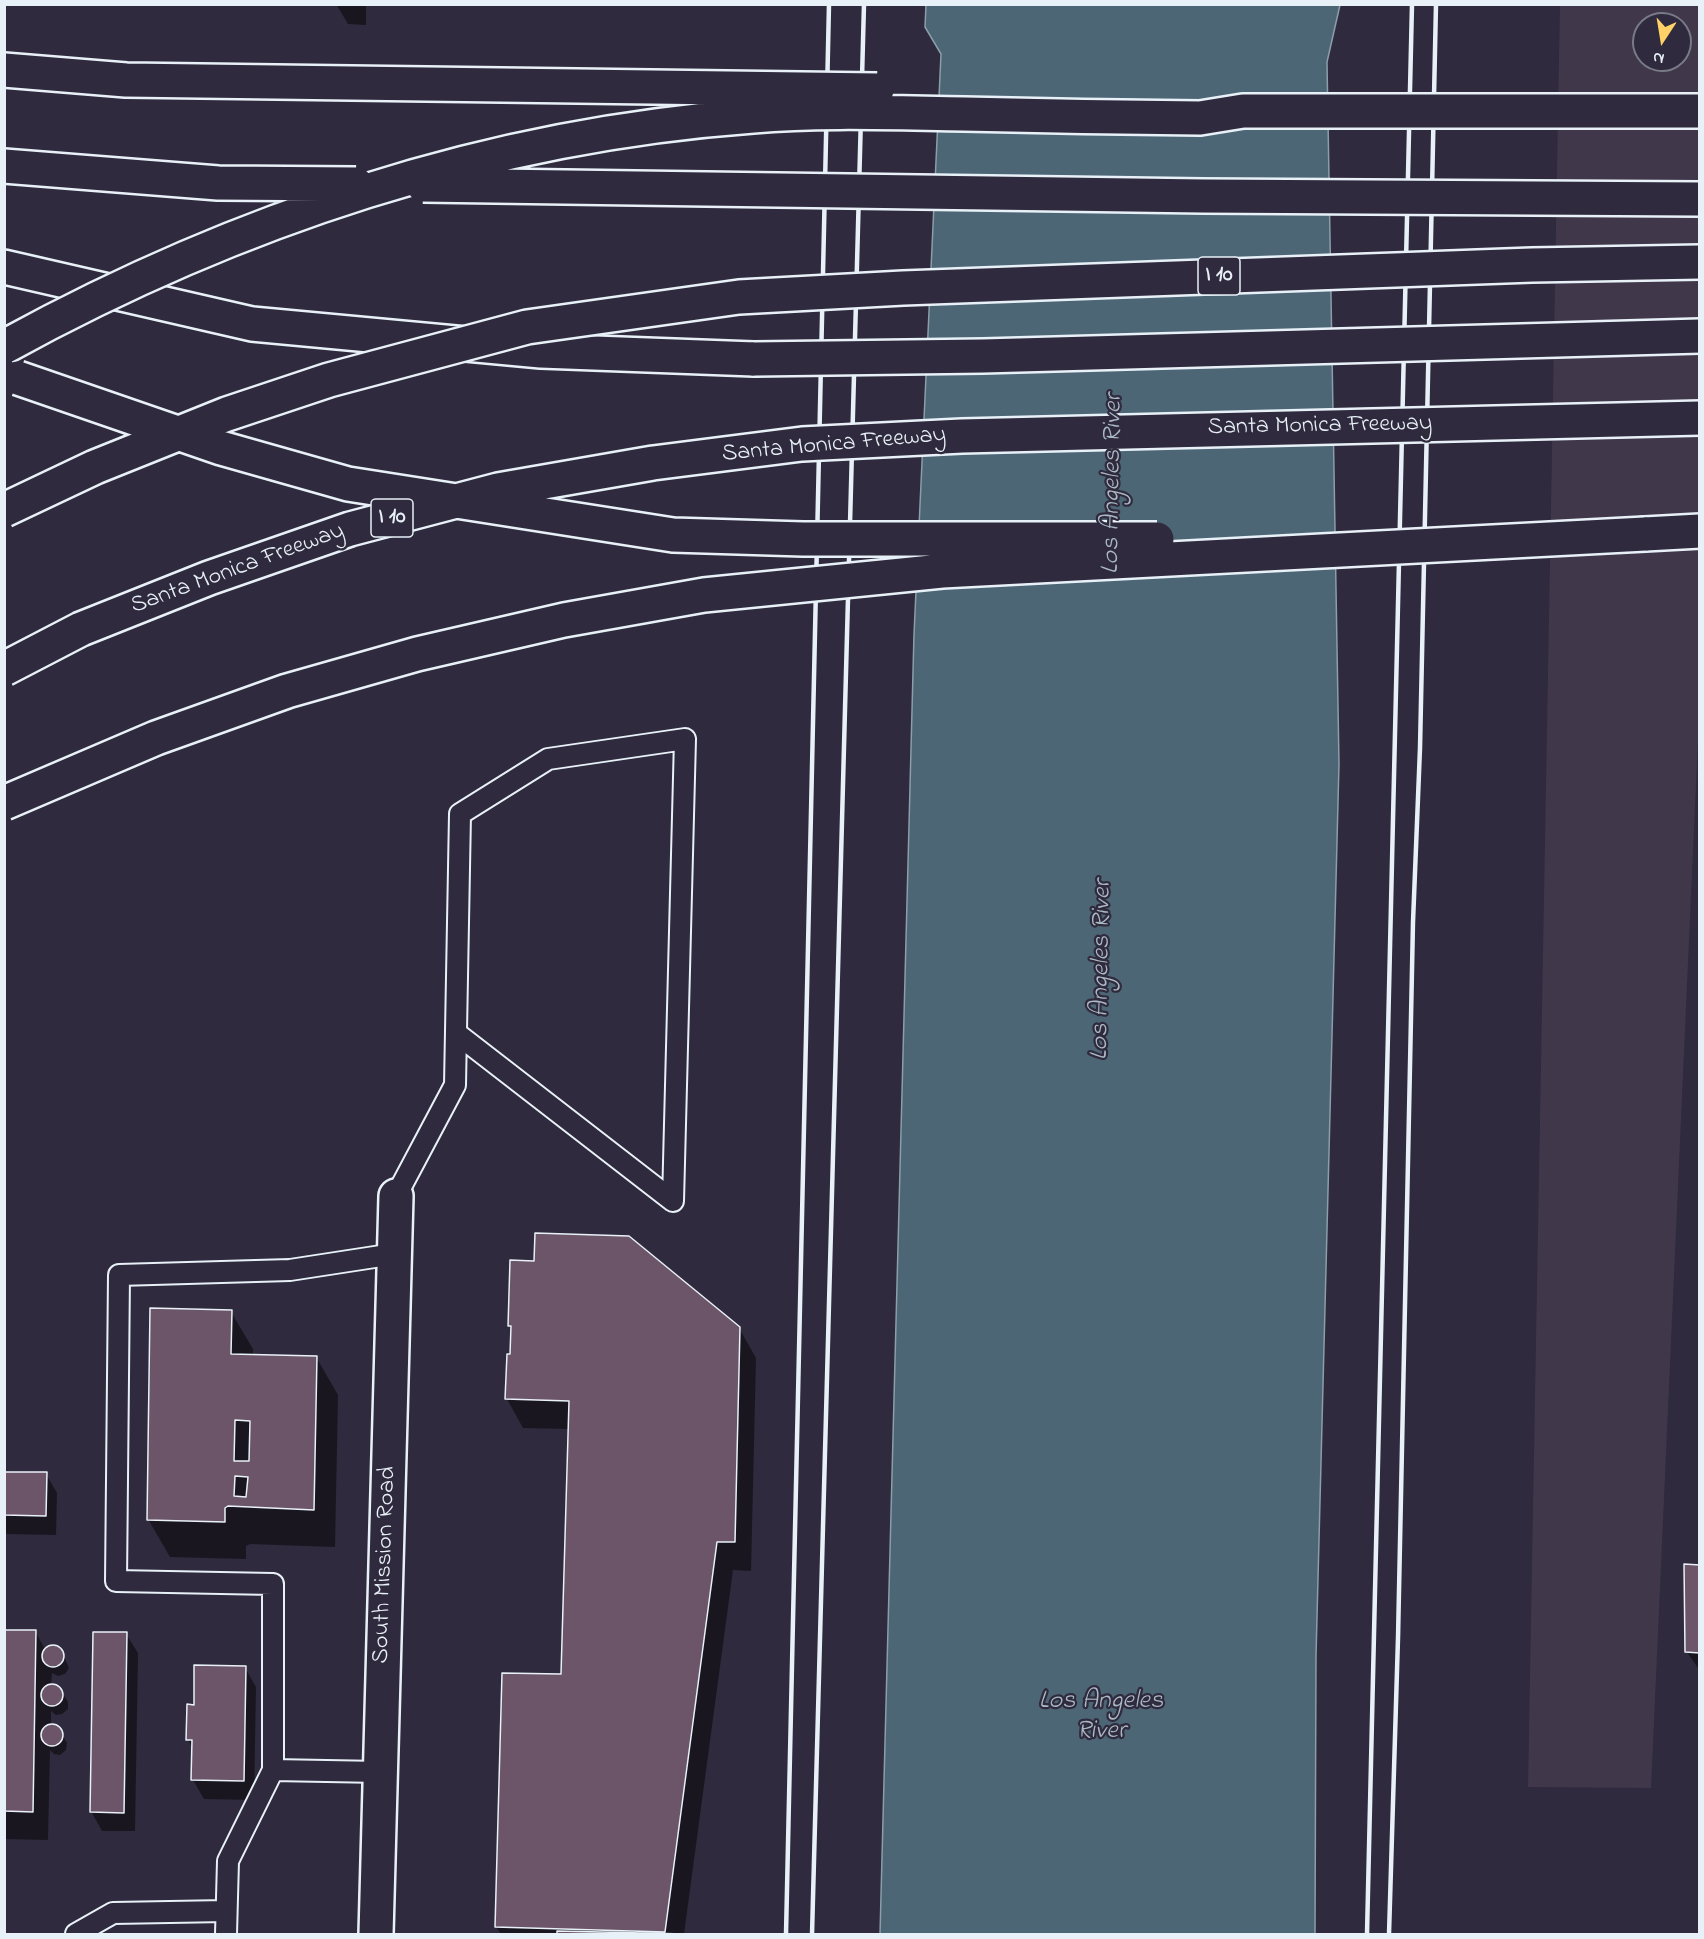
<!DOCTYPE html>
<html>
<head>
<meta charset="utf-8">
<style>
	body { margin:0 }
	#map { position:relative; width:1704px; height:1939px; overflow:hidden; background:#2f2a3d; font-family:"Indie Flower",sans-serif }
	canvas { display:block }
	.frame { position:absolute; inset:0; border:6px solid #e8f1f8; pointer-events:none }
	.north { position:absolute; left:1632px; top:12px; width:60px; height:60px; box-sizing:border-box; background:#2f2a3d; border:2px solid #797a88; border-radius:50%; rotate:192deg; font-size:16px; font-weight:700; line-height:24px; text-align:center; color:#e8f1f8 }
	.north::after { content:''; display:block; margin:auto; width:21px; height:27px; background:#ffd166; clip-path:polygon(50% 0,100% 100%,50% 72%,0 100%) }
</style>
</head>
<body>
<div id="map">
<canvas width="1704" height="1939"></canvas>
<div class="frame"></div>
<div class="north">N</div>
</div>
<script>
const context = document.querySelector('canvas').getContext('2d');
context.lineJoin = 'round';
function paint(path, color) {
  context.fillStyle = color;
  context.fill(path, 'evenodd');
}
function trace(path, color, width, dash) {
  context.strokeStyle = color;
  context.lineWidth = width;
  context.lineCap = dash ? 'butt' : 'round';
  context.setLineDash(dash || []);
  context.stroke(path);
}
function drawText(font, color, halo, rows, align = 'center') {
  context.font = font + ' "Indie Flower",sans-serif';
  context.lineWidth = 4.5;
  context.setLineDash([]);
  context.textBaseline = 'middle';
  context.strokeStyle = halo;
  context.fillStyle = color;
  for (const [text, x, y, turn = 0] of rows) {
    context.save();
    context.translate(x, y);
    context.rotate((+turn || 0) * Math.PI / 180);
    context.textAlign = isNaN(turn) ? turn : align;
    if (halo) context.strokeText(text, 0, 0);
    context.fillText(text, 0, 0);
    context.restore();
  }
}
const built = new Path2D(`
	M1560 5H1699V717L1651 1788 1528 1787ZM1644 24H1680V60H1644Z`);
const water = new Path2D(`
	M926 5H1340L1327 62 1339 764 1316 1656 1315 1934H880L914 634 941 54 925 27Z`);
const shadow = new Path2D(`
	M336 4H366V25L348 24Z
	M231 1312 253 1349V1356L316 1357 338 1395 335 1547 250 1544 246 1546V1559L170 1557 148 1519Z
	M509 1325 739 1328 756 1358 751 1571 733 1570 684 1934H501L496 1927 562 1676 569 1429 523 1428 507 1399 508 1356H511L512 1330Z
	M4 1473 46 1474 57 1493 56 1535 7 1534 4 1529Z
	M1700 1566V1671L1687 1652Z
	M4 1631H35L46 1651 54 1646 61 1650 69 1668 65 1674 58 1676 52 1673 51 1686H56L62 1692 68 1702V1709L62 1714 56 1715 51 1711V1726H57L67 1743 66 1750 60 1755 54 1754 50 1750 48 1840 4 1839Z
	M126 1634 138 1653 135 1831H102L91 1811Z
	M245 1668 256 1687 254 1800 204 1799 193 1780V1749L188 1740 195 1706Z`);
const building = new Path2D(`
	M535 1233 629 1236 740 1327 735 1542H717L665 1932 495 1927 502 1673 561 1674 569 1401 505 1399 507 1354H510L511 1326H508L510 1260 534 1261Z
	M150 1308 232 1310 231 1354 317 1356 314 1510 228 1506 225 1508V1522L147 1520ZM235 1420 250 1421 249 1461H234ZM235 1476 248 1477 246 1497 234 1496Z
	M4 1472H47L46 1516 4 1515Z
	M1684 1564 1700 1565V1653L1685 1652Z
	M4 1630H36L33 1812 4 1811Z
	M93 1632H127L124 1813 90 1812Z
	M42 1656a11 11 0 1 1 22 0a11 11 0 1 1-22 0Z
	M194 1665 246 1666 244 1781 191 1780 192 1740H186L187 1704 194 1705Z
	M41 1695a11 11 0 1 1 22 0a11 11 0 1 1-22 0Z
	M41 1735a11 11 0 1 1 22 0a11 11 0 1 1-22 0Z
	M557 1931 685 1934H557Z`);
const lane = new Path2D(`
	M396 1196 455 1085 460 814 548 759 685 739 673 1201 456 1033
	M273 1770 380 1772
	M76 1934 113 1913 226 1911
	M226 1934 228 1861 273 1770V1584L116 1581 119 1275 290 1270 394 1254`);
const street = new Path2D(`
	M376 1934 396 1196`);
const highway = new Path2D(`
	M4 267 252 324 541 351 754 359
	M1645 534 1700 531`);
const rail = new Path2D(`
	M786 1934 829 4
	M812 1934 864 4
	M1367 1934 1412 4
	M1389 1934 1398 1638 1413 922 1420 748 1436 4`);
const highwayBridge = new Path2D(`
	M4 70 126 80 877 90
	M4 166 218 183 356 184
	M423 185 1203 196 1700 199
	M4 347C235 220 489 135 753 116 823 110 894 113 964 114 1043 116 1121 117 1200 118L1243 111H1700
	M754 359 983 356 1700 336
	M18 378 221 448 348 484 673 535 803 539H1157
	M4 510 95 467 227 414 329 380 527 327 739 297 903 288 1532 265 1700 262
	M4 669 81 629 209 578 350 529 498 490 653 463 802 444 962 436 1700 418
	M4 803 156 738 287 691 417 654 564 620 704 595 942 571 1645 534`);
const shields = [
	[1219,276,42],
	[392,518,42]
];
const shieldNames = [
	["I 10",1219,276],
	["I 10",392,518]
];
const streetNames = [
	["Santa Monica Freeway",1320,427,-1],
	["Santa Monica Freeway",834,446,-5],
	["Santa Monica Freeway",238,570,-20],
	["South Mission Road",386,1565,-88]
];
const waterNames = [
	["Los Angeles River",1114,484,-89],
	["Los Angeles River",1103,970,-89],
	["Los Angeles",1101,1703],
	["River",1101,1733]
];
paint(built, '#41374a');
paint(water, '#4d6676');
trace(water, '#8b9eaa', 1.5);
paint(shadow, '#0007');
paint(building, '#6c5569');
trace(building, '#e8f1f8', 1.5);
trace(lane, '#e8f1f8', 24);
trace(street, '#e8f1f8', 38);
trace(highway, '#e8f1f8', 38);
trace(lane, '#2f2a3d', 20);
trace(street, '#2f2a3d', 33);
trace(highway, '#2f2a3d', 33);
trace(rail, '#e8f1f8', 4.5);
trace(highwayBridge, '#e8f1f8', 38, []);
trace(highwayBridge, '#2f2a3d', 33);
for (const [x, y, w] of shields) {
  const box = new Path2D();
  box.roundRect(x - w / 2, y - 19, w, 38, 4.5);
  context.fillStyle = '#2f2a3d';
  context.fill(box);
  trace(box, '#e8f1f8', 1.5);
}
drawText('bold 22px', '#e8f1f8', null, shieldNames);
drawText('24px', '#e8f1f8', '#2f2a3d', streetNames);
drawText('italic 26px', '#aab9c4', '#2f2a3d', waterNames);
</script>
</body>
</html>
